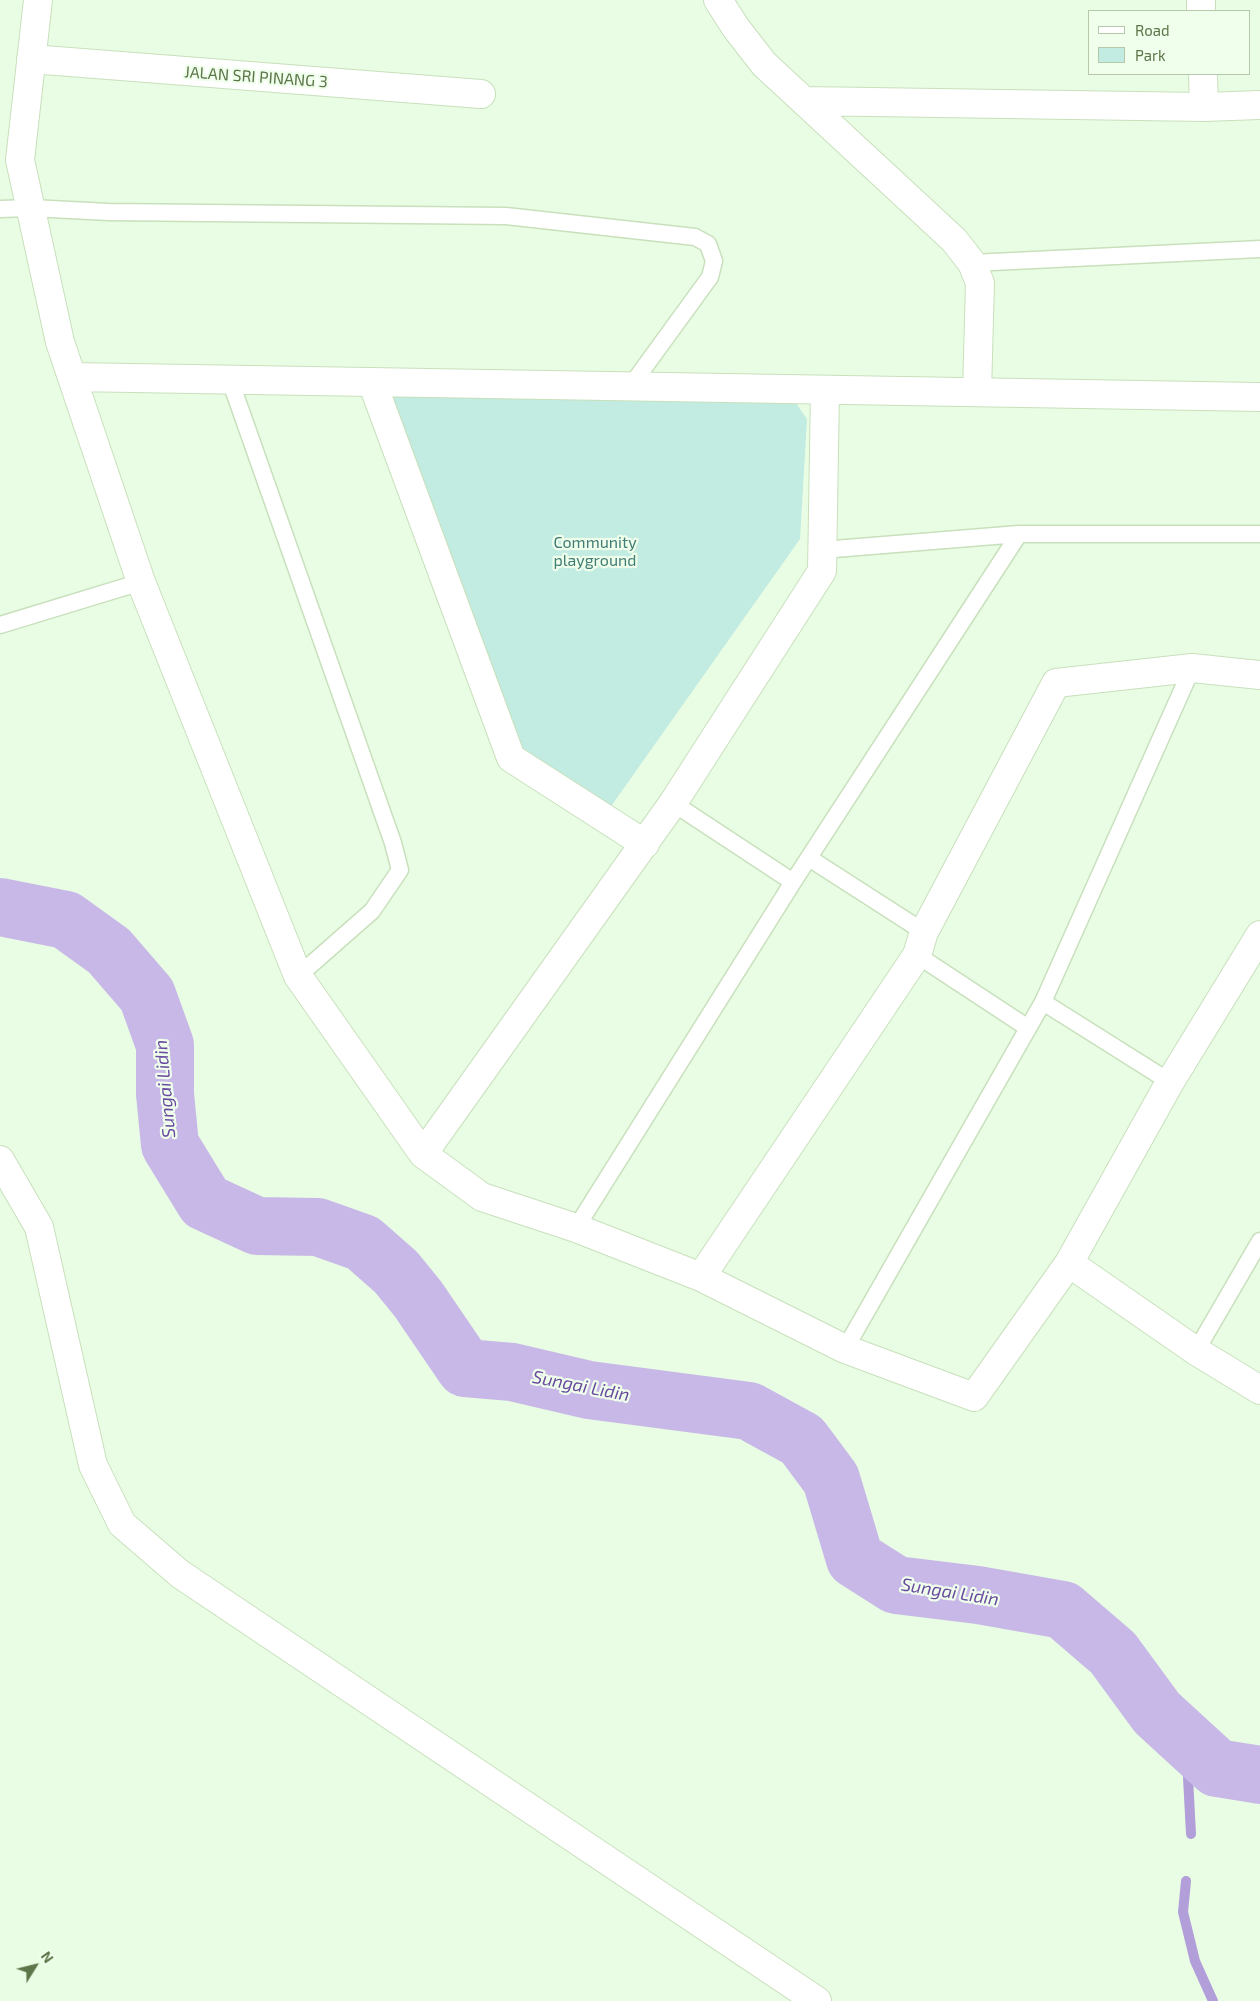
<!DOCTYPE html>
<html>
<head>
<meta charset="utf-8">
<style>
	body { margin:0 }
	#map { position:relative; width:1260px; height:2001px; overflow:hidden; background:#e9fde4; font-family:"Exo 2",sans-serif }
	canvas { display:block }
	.legend { position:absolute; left:1088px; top:10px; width:162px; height:65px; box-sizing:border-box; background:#efffeb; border:1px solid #b5c8aa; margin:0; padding:6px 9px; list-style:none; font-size:15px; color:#5d7649 }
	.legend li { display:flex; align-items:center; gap:10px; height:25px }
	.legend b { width:25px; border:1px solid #b5c8aa }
	.north { position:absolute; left:10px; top:1941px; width:50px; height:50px; -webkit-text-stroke:4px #efffeb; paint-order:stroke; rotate:54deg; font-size:14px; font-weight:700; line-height:20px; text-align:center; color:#5d7649 }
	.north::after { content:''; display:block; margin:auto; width:18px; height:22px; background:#5d7649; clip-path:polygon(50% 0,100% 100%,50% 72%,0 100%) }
</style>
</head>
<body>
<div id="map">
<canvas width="1260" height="2001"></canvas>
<ul class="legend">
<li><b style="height:6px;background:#fff"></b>Road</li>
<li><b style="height:14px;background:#c2ebe2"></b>Park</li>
</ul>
<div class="north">N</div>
</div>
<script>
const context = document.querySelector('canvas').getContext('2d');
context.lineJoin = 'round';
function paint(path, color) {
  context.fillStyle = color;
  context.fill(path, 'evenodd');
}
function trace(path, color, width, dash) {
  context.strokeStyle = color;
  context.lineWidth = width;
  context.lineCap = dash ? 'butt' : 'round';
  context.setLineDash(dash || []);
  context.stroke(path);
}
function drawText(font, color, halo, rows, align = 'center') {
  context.font = font + ' "Exo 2",sans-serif';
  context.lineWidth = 4.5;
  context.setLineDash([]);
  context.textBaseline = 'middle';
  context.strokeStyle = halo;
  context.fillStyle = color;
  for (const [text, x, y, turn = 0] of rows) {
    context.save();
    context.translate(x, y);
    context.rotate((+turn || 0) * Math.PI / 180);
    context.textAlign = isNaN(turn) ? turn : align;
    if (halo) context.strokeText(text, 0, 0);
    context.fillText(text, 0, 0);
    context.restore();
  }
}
const green = new Path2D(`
	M372 382 794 400 807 419 800 539 607 812 485 728Z`);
const stream = new Path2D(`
	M1186 1740 1191 1834
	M1186 1881 1183 1912 1195 1961 1213 2001`);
const river = new Path2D(`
	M0 907 66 920 109 951 147 995 165 1045V1094L170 1145 205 1202 257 1226 318 1227 363 1243 396 1272 418 1299 465 1368 512 1372 589 1390 749 1411 802 1440 831 1479 855 1559 896 1585 978 1595 1063 1610 1113 1653 1157 1713 1217 1768 1260 1775`);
const lane = new Path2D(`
	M0 209 31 208 109 212 506 216 695 237 708 244 714 261 710 277 630 387
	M972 263 1260 249
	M230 380 393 843 400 870 372 911 298 976
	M822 550 1019 534H1260
	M0 625 141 582
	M673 803 793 882
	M809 858 924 932
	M917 955 1028 1028
	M1043 1002 1170 1082
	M576 1228 793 882 1019 534
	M845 1349 1043 1002 1192 668
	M1196 1351 1260 1241`);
const street = new Path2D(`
	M38 0 20 160 60 342 141 582 298 976 423 1154 482 1197 576 1228 701 1277 845 1349 974 1397 1069 1263 1170 1082 1260 935
	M718 0 736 28 764 64 954 240 972 263 980 283 977 392
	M1201 0V11
	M31 59 481 94
	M1203 74 1204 107
	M805 101 1204 107 1260 105
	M73 377 1260 397
	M372 382 511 758 645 844
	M423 1154 673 803 822 571 825 390
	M0 1160 39 1227 93 1465 122 1524 180 1574 817 2001
	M1069 1263 1196 1351 1260 1390
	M701 1277 917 955 924 932 1056 683 1192 668 1260 675`);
const streetNames = [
	["JALAN SRI PINANG 3",256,77,4]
];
const parkNames = [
	["Community",595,543],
	["playground",595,561]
];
const waterNames = [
	["Sungai Lidin",165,1089,-95],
	["Sungai Lidin",581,1386,11],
	["Sungai Lidin",950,1592,9]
];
paint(green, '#c2ebe2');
trace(stream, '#b29ed9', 10);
trace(river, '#c8b8e7', 58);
trace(lane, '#c8e0bc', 19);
trace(street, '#c8e0bc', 30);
trace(lane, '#fff', 16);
trace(street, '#fff', 28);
drawText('16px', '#5d7649', '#efffeb', streetNames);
drawText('16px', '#417c76', '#efffeb', parkNames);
drawText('italic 18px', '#694a9f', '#efffeb', waterNames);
</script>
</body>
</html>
